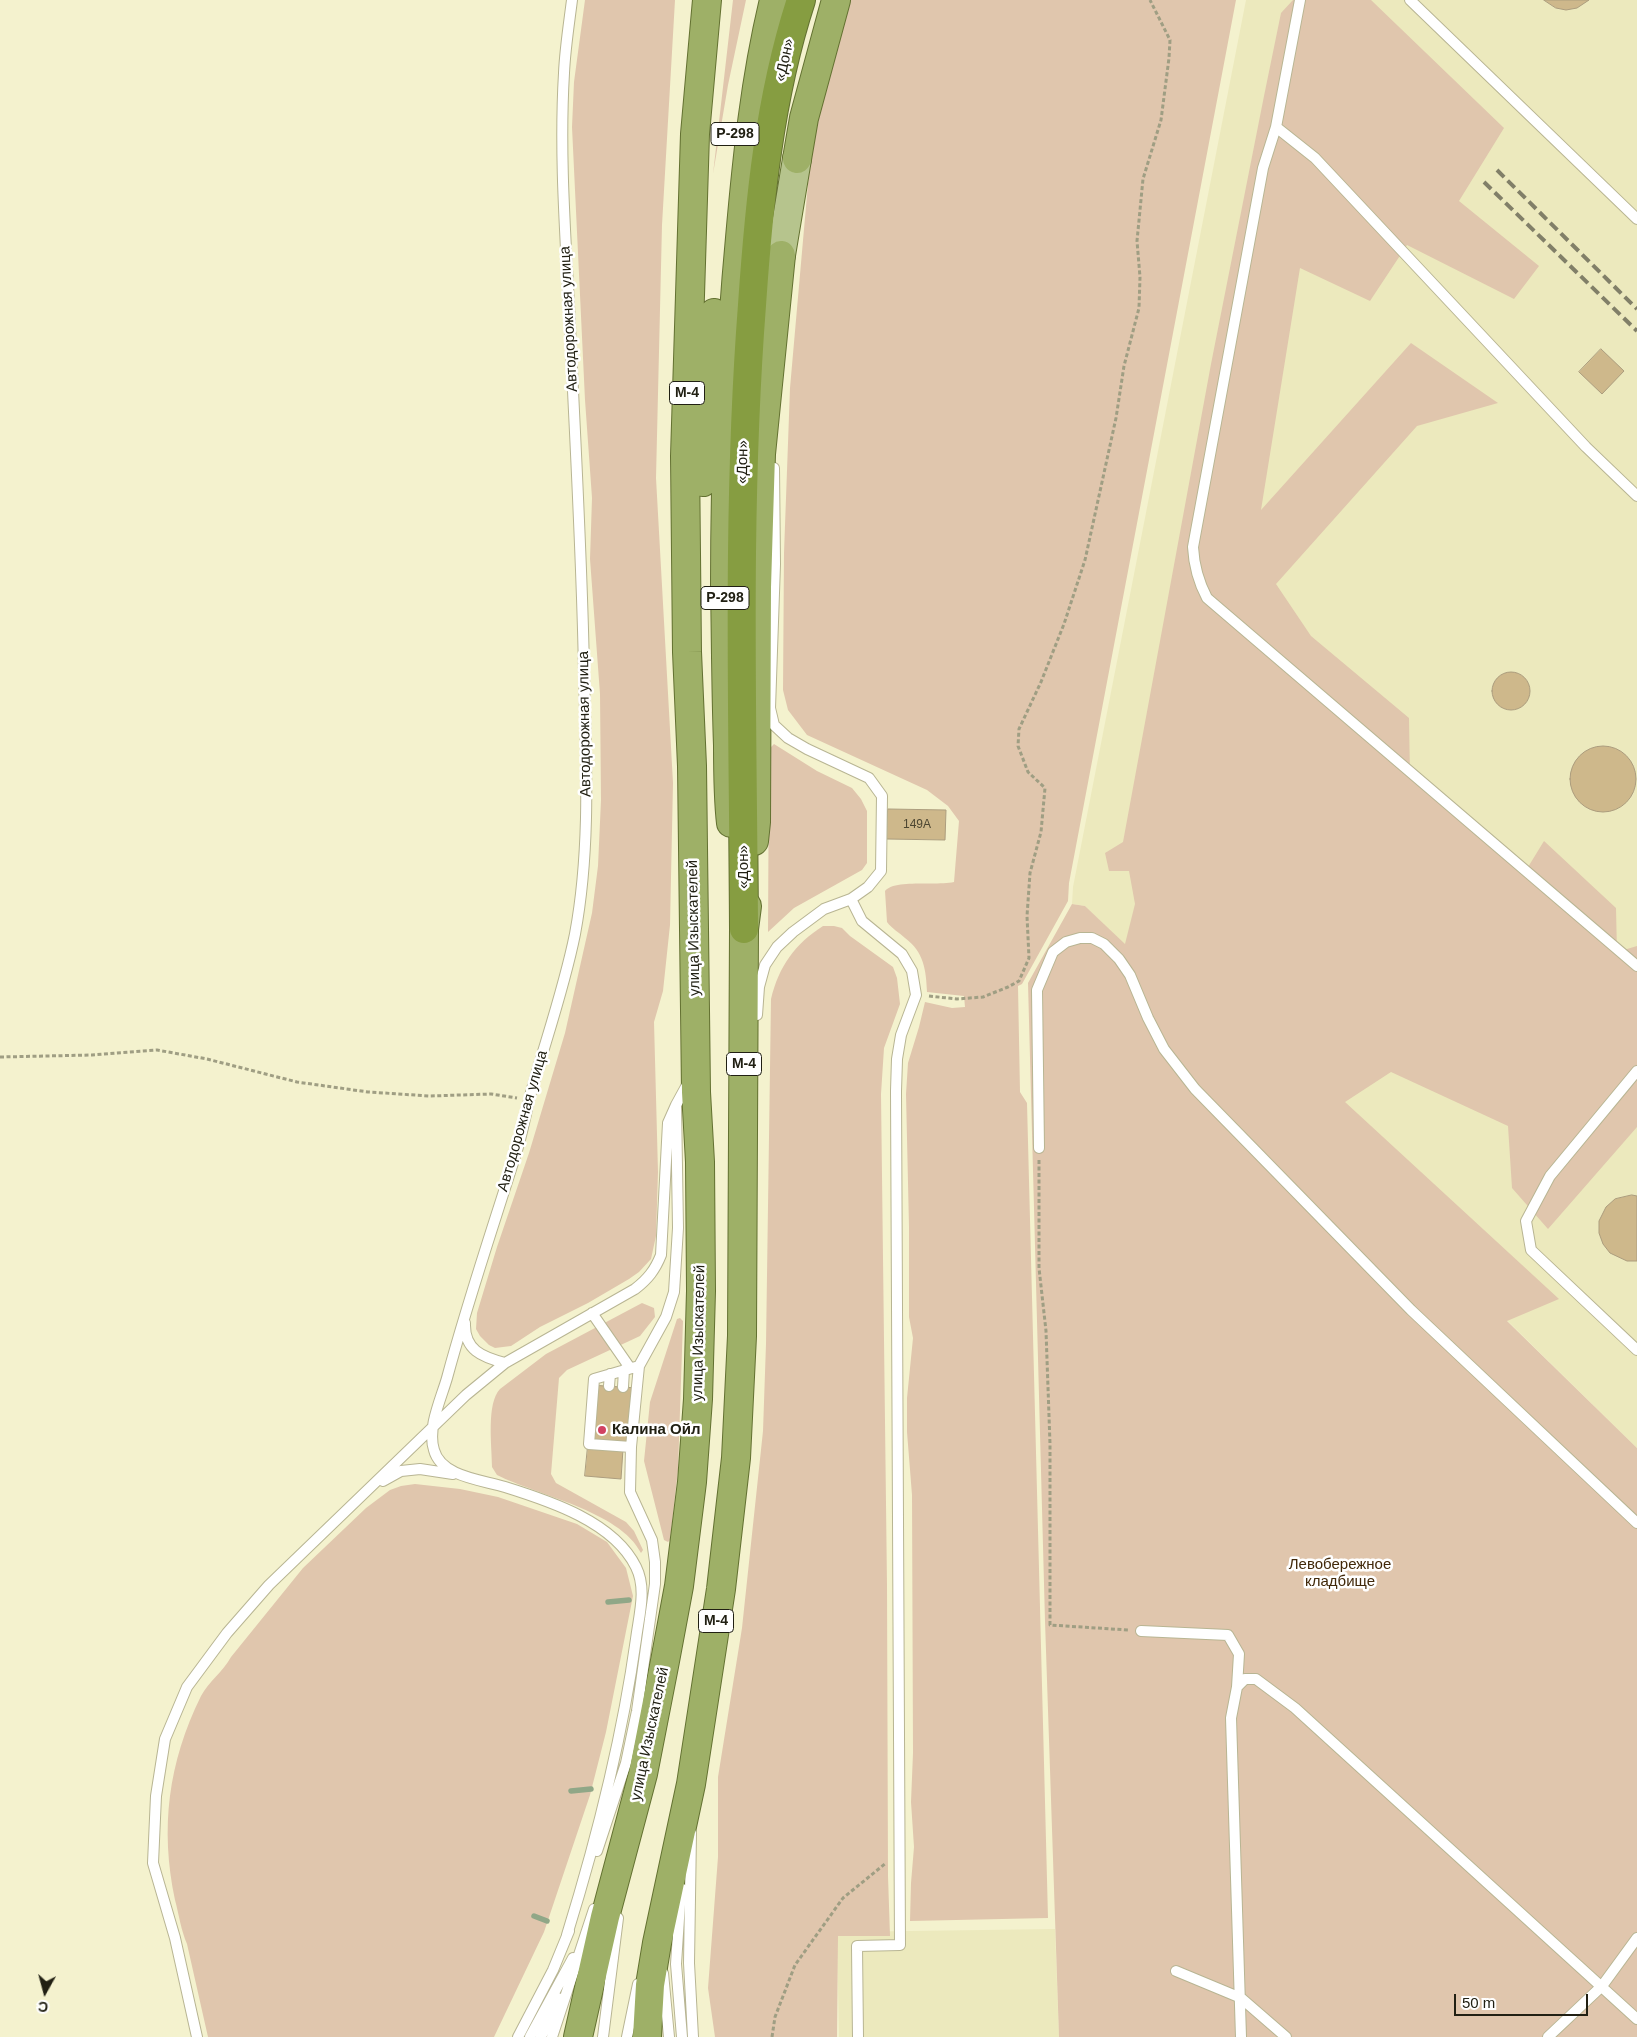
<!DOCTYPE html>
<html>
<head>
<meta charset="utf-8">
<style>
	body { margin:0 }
	#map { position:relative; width:1637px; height:2037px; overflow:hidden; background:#f4f2ce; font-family:Helvetica,sans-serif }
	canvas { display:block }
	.north { position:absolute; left:20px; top:1967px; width:50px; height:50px; -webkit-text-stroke:4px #fff; paint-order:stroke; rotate:187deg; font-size:14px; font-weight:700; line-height:20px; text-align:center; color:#212013 }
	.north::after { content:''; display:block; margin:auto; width:18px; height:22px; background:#212013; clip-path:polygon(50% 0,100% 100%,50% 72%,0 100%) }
	.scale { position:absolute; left:1454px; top:1994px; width:134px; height:22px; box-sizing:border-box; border:2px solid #212013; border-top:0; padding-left:6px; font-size:15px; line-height:18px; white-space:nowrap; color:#212013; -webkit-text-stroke:4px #fff; paint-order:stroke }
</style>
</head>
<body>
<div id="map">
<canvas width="1637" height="2037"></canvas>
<div class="north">С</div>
<div class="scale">50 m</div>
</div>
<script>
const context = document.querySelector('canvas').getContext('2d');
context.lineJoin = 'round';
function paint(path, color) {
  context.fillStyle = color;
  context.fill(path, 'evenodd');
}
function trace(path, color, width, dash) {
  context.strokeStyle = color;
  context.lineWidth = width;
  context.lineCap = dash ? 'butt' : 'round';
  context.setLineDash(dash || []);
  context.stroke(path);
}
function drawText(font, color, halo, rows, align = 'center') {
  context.font = font + ' Helvetica,sans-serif';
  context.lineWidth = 5;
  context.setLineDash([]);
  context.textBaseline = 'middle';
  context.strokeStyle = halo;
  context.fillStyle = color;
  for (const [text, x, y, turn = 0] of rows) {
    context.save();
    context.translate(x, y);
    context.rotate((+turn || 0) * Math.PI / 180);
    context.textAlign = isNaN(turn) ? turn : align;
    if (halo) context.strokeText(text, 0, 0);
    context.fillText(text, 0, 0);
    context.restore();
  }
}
const built = new Path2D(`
	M1246 0H1637V1448L1085 906 1072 904 1073 887Z
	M1055 1929 1059 2037H839L837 1932Z`);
const green = new Path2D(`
	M585 0H675L662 225 656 478 673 783 670 925 663 991 654 1022 658 1172 656 1236 651 1259 639 1272 629 1279 588 1303 540 1327 511 1346 495 1348 489 1345 480 1336 476 1329 477 1313 497 1247 529 1153 565 1033 592 913 598 866 601 800 600 694 590 559 592 498 585 400 572 127 574 82Z
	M733 0H746L728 85 713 174Z
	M850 0H1236L1069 883 1068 901 1022 984 1018 986 1020 1092 1027 1103 1048 1918 910 1921 911 1883 914 1847 911 1802 913 1753 912 1495 907 1432V1398L913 1338 909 1317V1227L906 1094 908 1063 919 1027 925 1002 952 1008 965 1007 964 996 927 992C926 970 924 952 905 938 899 932 892 929 887 922L885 891C894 879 937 886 954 882L959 821 948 806 927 790 807 735 788 710 783 690 784 553 790 388 810 161 822 92Z
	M1293 0H1371L1504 128 1459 201 1539 266 1514 299 1407 245 1370 301 1300 268 1261 510 1411 343 1498 403 1417 426 1276 584 1311 636 1409 718 1410 776 1525 872 1544 841 1616 908 1617 952 1637 946V1127L1548 1229 1512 1188 1508 1126 1391 1072 1345 1102 1559 1299 1507 1321 1637 1448V2037H1059L1045 1621 1028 983 1072 904 1085 906 1125 944 1135 904 1129 871H1109L1105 853 1123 842 1211 364 1264 96 1281 13Z
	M774 744 817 771 852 788 861 799 867 811V863L862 870 794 908 768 932 769 749Z
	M823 926H834L842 928 850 936 893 967 897 978 900 1004 884 1048 881 1094 887 1585 888 1876 890 1936H838L837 2037H715L708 1988 718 1857V1777L742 1628 763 1431 766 1344 771 999C779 966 795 944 823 926Z
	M642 1303 654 1308 655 1317 640 1336 567 1370 559 1378 551 1474 556 1483 626 1522 634 1531 643 1550 641 1553C620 1511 536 1495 497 1475L492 1467C492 1446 486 1404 500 1389L546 1354Z
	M680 1318 683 1321 678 1470 670 1540 668 1542 664 1540 644 1461 650 1402 677 1319Z
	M415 1484 460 1489 498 1497 577 1524 607 1542 626 1568 633 1596 606 1732 590 1795 544 1932 494 2037H208L187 1944C181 1930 179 1915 175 1900 160 1828 168 1763 201 1696 209 1681 223 1672 231 1657L303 1568 366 1508 390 1490 401 1486Z`);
const stream = new Path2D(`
	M608 1602 629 1600
	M571 1791 591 1789
	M534 1916 547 1921`);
const building = new Path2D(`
	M1544 0H1589L1577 8 1566 10 1556 8Z
	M1601 349 1624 371 1602 394 1579 372Z
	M1492 691a19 19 0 1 1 38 0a19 19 0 1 1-38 0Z
	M1570 779a33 33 0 1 1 66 0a33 33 0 1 1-66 0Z
	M888 809 946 810 945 840 887 839Z
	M1632 1195 1637 1196V1261H1627L1610 1253 1603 1244 1599 1233V1221L1606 1207 1615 1199Z
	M590 1385 637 1388 633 1449 586 1446Z
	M588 1446 623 1449 621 1479 585 1476Z`);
const path = new Path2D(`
	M929 996 957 999 983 997 1008 987 1019 981 1029 958 1027 916 1030 873 1041 832 1045 788 1028 772 1018 746 1019 729 1041 682 1064 624 1085 560 1116 418 1124 366 1139 308 1140 277 1137 241 1143 179 1161 120 1169 58 1170 40 1150 0
	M0 1057 92 1055 157 1050 207 1059 297 1082 368 1092 430 1096 491 1094 517 1098
	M1039 1160V1268L1046 1331 1050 1444V1625L1128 1630
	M772 2037 775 2017 795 1965 843 1898 886 1863`);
const service = new Path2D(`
	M1300 0 1276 127 1263 168 1193 547C1194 566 1198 581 1207 598L1637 966
	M1410 0 1637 219
	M1276 127 1315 158 1586 447 1637 496
	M851 899 862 921 902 954 912 971 916 995 901 1035 897 1059 896 1091 900 1945 857 1946 858 2037
	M757 1015 759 987 765 965 777 947 793 932 824 909 851 899 868 887 881 871 882 796 869 778 807 749 788 738 774 725 770 708 775 564 774 468
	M1637 1071 1550 1176 1526 1221 1531 1250 1637 1350
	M1039 1148 1037 990 1053 952 1066 942 1080 938H1092L1104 944 1119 959 1130 975 1148 1018 1164 1049 1195 1089 1411 1310 1637 1523
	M592 1313 630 1368
	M465 1323C464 1350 482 1357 505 1363
	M609 1386 610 1374
	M623 1387 624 1370
	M631 1447 589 1444 594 1379 639 1366
	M383 1481 401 1471 420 1469 453 1474
	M1141 1631 1228 1635 1239 1654 1237 1687 1231 1718 1241 2037
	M1237 1687 1245 1679H1256L1295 1708 1637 2019
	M691 1833 689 1963 693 2037
	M597 1851 626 1763 637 1711 655 1584V1562L652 1540 630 1492 631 1447 639 1366 666 1317 674 1292 678 1228 676 1105 688 1083
	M681 1888 676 1964 682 2037
	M567 1935C597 1838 622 1739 636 1639 639 1615 647 1589 636 1567 614 1522 550 1501 505 1487 483 1480 441 1477 434 1450 427 1428 441 1399 447 1378 468 1300 494 1224 518 1147 523 1130 526 1113 530 1096 545 1042 564 989 575 934 591 848 586 759 584 672 582 556 575 441 570 325 566 241 559 157 564 73 565 49 569 24 572 0
	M1176 1971 1241 1998 1286 2037
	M663 1973 669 2037
	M197 2037 175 1938 153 1863 156 1796 165 1739 187 1687 227 1633 269 1585 466 1395 505 1363 635 1289C648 1279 655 1270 661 1255L668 1123 676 1105
	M518 2037 553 1970 569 1931
	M530 2037 573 1958
	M541 2037 558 1998
	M552 2037 594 1909
	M603 2037 618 1918
	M627 2037 638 1984
	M1548 2037 1602 1986 1637 1938`);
const primary = new Path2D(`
	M781 255 797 159`);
const trunk = new Path2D(`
	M797 159 804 118 836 0
	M703 482 708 383 714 313
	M731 823C728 797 728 771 728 745 726 692 726 639 725 587 725 470 729 355 740 238 747 158 755 79 774 0
	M754 841 756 822 757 587 761 454 781 255
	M578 2037 605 1917 643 1774 665 1661 679 1586 692 1482 698 1399 701 1291 700 1162 696 1092 692 766 687 652 685 456 695 134 707 0
	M647 2037 650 1985 657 1943 691 1784 721 1589 736 1458 742 1336 744 929 747 906`);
const motorway = new Path2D(`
	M744 929C743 721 736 512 752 305 759 203 769 98 801 0`);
const rail = new Path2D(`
	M1497 170 1637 309
	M1484 182 1637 331`);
const markers = [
	[602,1430,5,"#d14262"]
];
const numberNames = [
	["149А",917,825]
];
const shields = [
	[735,134,48],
	[687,393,35],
	[725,598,48],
	[744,1064,35],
	[716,1621,35]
];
const shieldNames = [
	["Р-298",735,134],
	["М-4",687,393],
	["Р-298",725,598],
	["М-4",744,1064],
	["М-4",716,1621]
];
const streetNames = [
	["«Дон»",785,60,-78],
	["Автодорожная улица",569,319,-93],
	["«Дон»",743,462,-89],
	["Автодорожная улица",585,724,-91],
	["«Дон»",744,867,-90],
	["улица Изыскателей",694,928,-91],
	["Автодорожная улица",523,1121,-74],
	["улица Изыскателей",699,1333,-89],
	["улица Изыскателей",650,1734,-78]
];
const poiNames = [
	["Калина Ойл",612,1430]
];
const parkNames = [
	["Левобережное",1340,1565],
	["кладбище",1340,1582]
];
paint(built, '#ece9bd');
paint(green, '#e0c6ad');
trace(stream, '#90a787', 5.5);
paint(building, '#ceb88b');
trace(building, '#ac9d7e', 1);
trace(service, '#b8b593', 12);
trace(primary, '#637131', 30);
trace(trunk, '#637131', 30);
trace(motorway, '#637131', 30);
trace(path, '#9f9e83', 3, [4, 2.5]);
trace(service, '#fff', 10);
trace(primary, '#b6c48d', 28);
trace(trunk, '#9eb067', 28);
trace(motorway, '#869d41', 28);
trace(rail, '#817f68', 4, [10, 5]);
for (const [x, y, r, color] of markers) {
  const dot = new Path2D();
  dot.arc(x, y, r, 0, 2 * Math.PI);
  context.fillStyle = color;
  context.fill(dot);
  trace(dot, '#fff', 2);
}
drawText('12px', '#4c4631', null, numberNames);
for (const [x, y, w] of shields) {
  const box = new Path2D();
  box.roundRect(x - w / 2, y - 11.5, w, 23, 4);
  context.fillStyle = '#fff';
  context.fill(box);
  trace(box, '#212013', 1);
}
drawText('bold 14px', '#212013', null, shieldNames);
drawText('15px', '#212013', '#fff', streetNames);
drawText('bold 15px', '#212013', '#fff', poiNames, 'left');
drawText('15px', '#412809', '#fff', parkNames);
</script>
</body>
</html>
